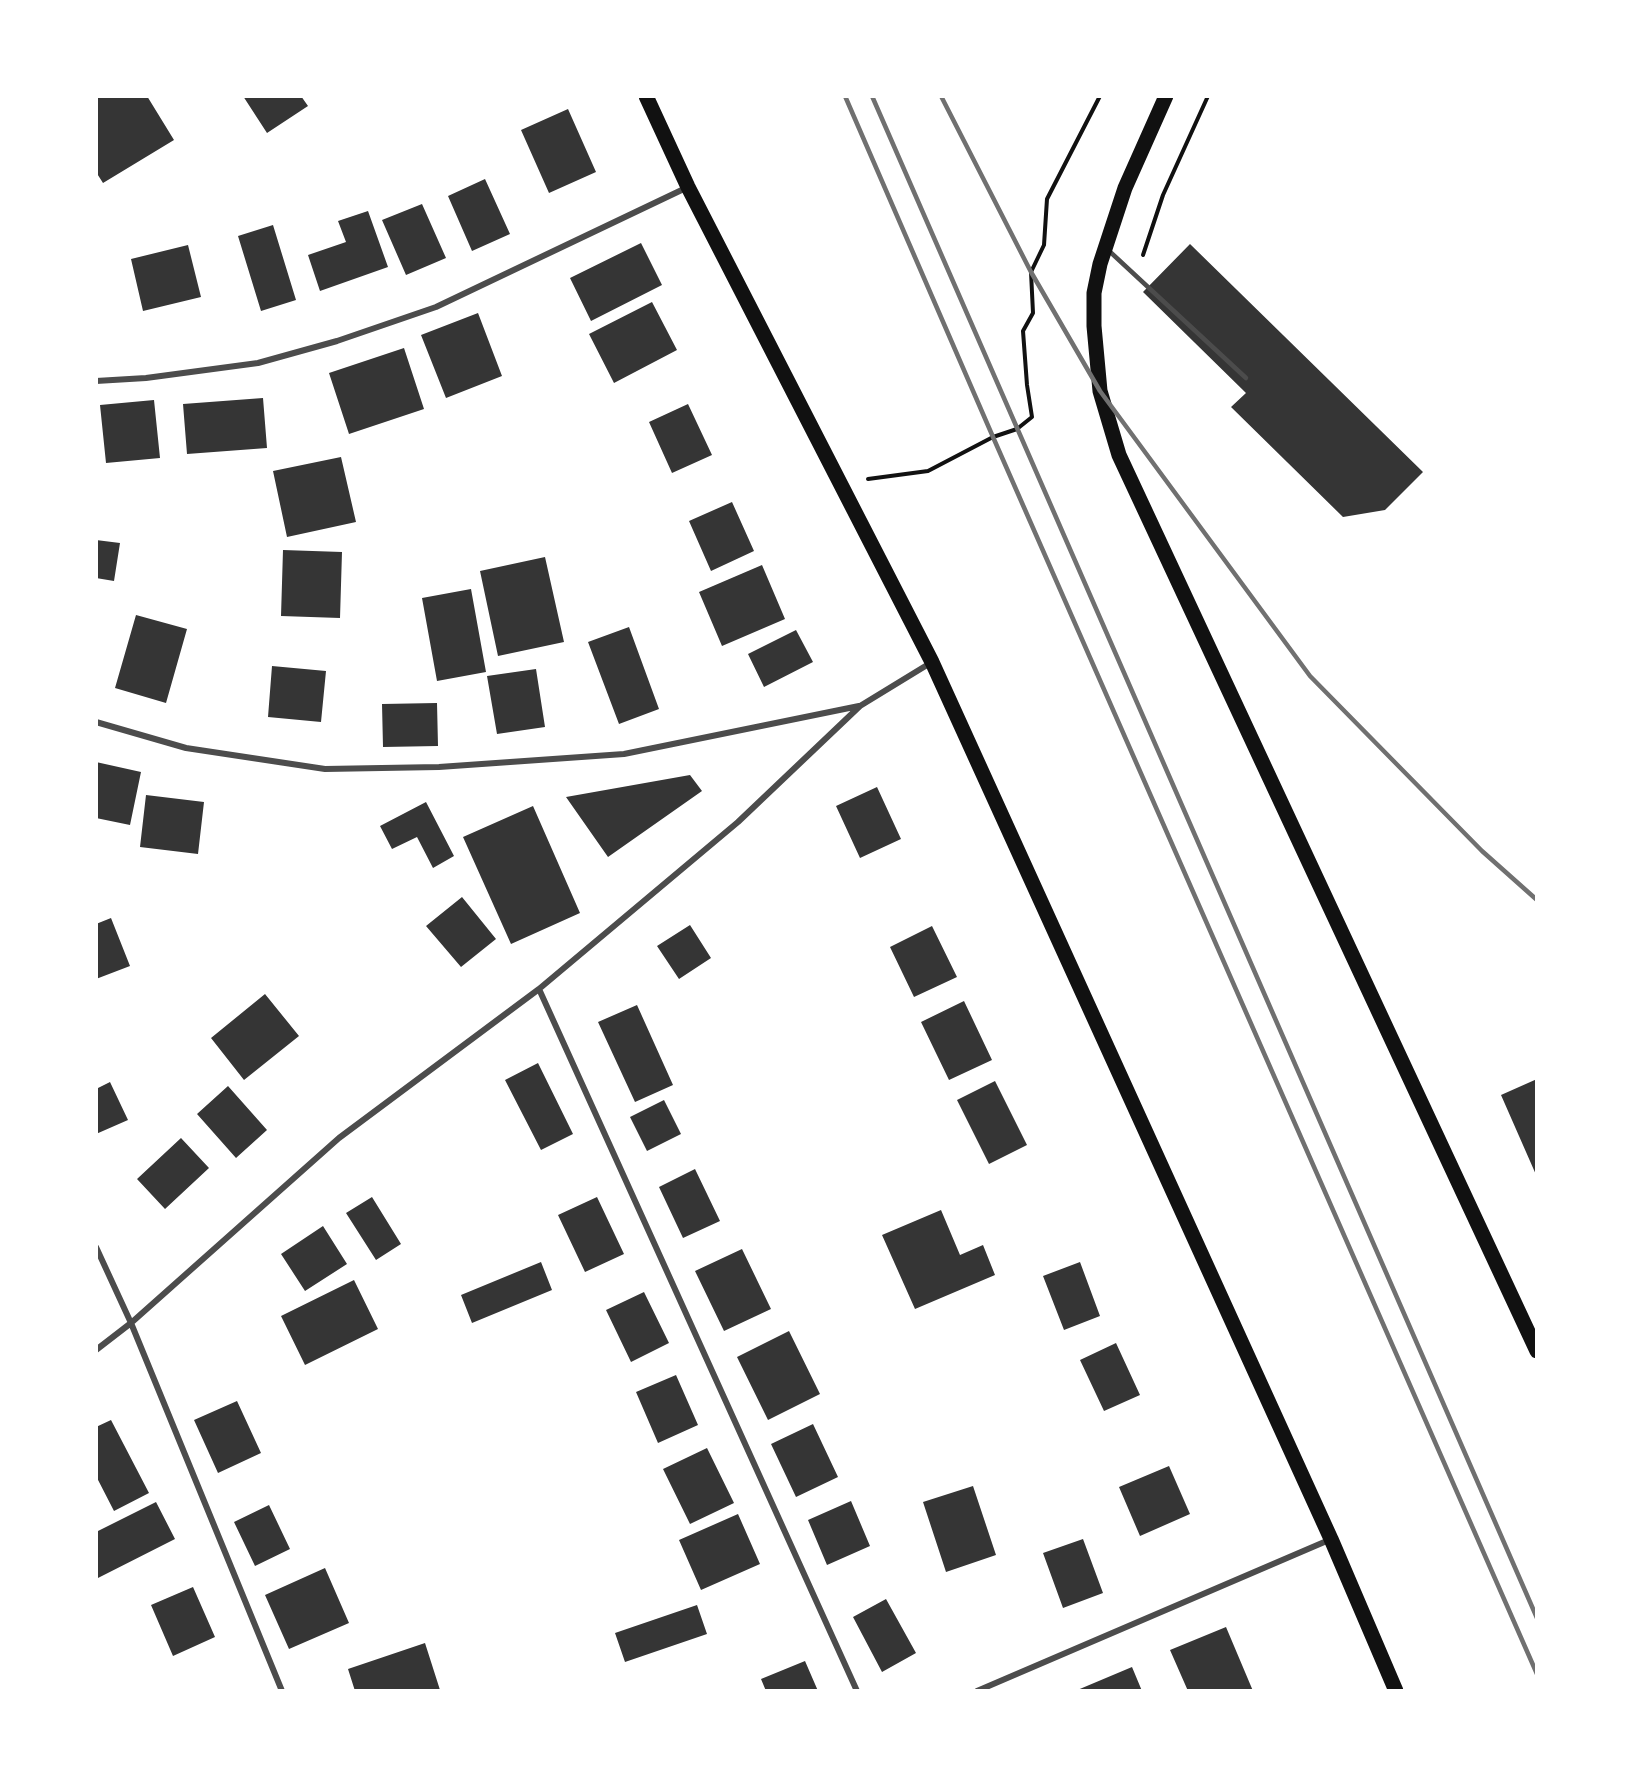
<!DOCTYPE html>
<html>
<head>
<meta charset="utf-8">
<style>
	body { margin:0 }
	#map { position:relative; width:1633px; height:1787px; overflow:hidden; background:#fff; font-family:"Roboto Serif",serif }
	canvas { display:block }
	.frame { position:absolute; inset:0; border:98px solid #fff; pointer-events:none }
</style>
</head>
<body>
<div id="map">
<canvas width="1633" height="1787"></canvas>
<div class="frame"></div>
</div>
<script>
const context = document.querySelector('canvas').getContext('2d');
context.lineJoin = 'round';
function paint(path, color) {
  context.fillStyle = color;
  context.fill(path, 'evenodd');
}
function trace(path, color, width, dash) {
  context.strokeStyle = color;
  context.lineWidth = width;
  context.lineCap = dash ? 'butt' : 'round';
  context.setLineDash(dash || []);
  context.stroke(path);
}
const building = new Path2D(`
	M96 96H147L174 140 103 183 96 172Z
	M243 96H301L308 106 267 133Z
	M568 109 596 172 549 193 521 130Z
	M485 179 510 234 472 251 448 196Z
	M422 204 446 258 406 275 382 220Z
	M368 211 388 267 320 291 308 255 346 242 338 221Z
	M273 225 296 300 261 311 238 236Z
	M641 243 662 285 591 321 570 278Z
	M1190 244 1423 472 1385 510 1343 517 1231 407 1246 393 1143 292Z
	M188 245 201 297 143 311 131 259Z
	M652 302 677 350 614 383 589 334Z
	M478 313 502 376 446 398 421 335Z
	M404 348 424 409 349 434 329 373Z
	M263 398 267 448 187 454 183 404Z
	M154 400 160 458 106 463 100 405Z
	M688 404 712 455 672 473 649 422Z
	M341 457 356 522 287 537 273 471Z
	M732 502 754 551 711 571 689 521Z
	M96 540 120 543 114 581 96 578Z
	M283 550 342 552 340 618 281 616Z
	M545 557 564 642 498 656 480 571Z
	M762 565 785 619 722 646 699 592Z
	M471 589 486 672 437 681 422 598Z
	M136 615 187 629 166 703 115 688Z
	M629 627 659 709 619 724 588 642Z
	M796 630 813 662 764 687 748 654Z
	M272 666 326 671 321 722 268 717Z
	M536 669 545 727 497 734 487 676Z
	M437 703 438 746 383 747 382 704Z
	M96 762 141 772 130 825 96 818Z
	M690 775 702 791 608 857 566 797Z
	M877 787 901 839 860 858 836 806Z
	M146 795 204 802 198 854 140 847Z
	M426 802 454 856 433 868 417 837 392 849 380 826Z
	M533 806 580 913 511 944 463 837Z
	M462 897 496 939 461 967 426 926Z
	M111 918 130 966 96 979V924Z
	M690 925 711 958 679 979 657 946Z
	M932 926 957 977 914 997 890 947Z
	M265 994 299 1036 244 1080 211 1038Z
	M964 1001 992 1060 949 1080 921 1022Z
	M637 1005 673 1085 635 1102 598 1022Z
	M538 1063 573 1134 541 1150 505 1080Z
	M1537 1079V1177L1501 1095Z
	M995 1081 1027 1145 989 1164 957 1100Z
	M110 1082 128 1120 96 1134V1089Z
	M228 1086 267 1130 236 1158 197 1114Z
	M664 1100 681 1134 647 1151 630 1117Z
	M181 1138 209 1168 165 1209 137 1179Z
	M695 1169 720 1221 683 1238 659 1187Z
	M372 1197 401 1244 376 1260 346 1213Z
	M597 1197 624 1254 585 1272 558 1215Z
	M941 1210 960 1255 983 1245 995 1275 915 1309 882 1235Z
	M323 1226 347 1264 305 1291 281 1254Z
	M742 1249 771 1309 724 1331 695 1271Z
	M541 1262 552 1290 472 1323 461 1295Z
	M1080 1262 1100 1316 1064 1330 1043 1276Z
	M354 1280 378 1329 305 1365 281 1316Z
	M644 1292 669 1343 631 1362 606 1310Z
	M789 1331 820 1394 768 1420 737 1357Z
	M1116 1343 1140 1395 1104 1411 1080 1360Z
	M676 1375 698 1425 658 1443 636 1392Z
	M237 1401 261 1453 218 1473 194 1420Z
	M111 1420 149 1493 114 1511 96 1476V1427Z
	M813 1424 838 1477 796 1497 771 1444Z
	M707 1448 734 1503 690 1524 663 1469Z
	M1169 1466 1190 1514 1140 1536 1119 1487Z
	M973 1486 996 1555 946 1572 923 1502Z
	M851 1501 870 1546 827 1565 808 1520Z
	M156 1502 175 1539 96 1579V1532Z
	M269 1505 290 1549 255 1566 234 1522Z
	M738 1514 760 1564 701 1590 679 1540Z
	M1083 1539 1103 1593 1063 1608 1043 1553Z
	M325 1568 349 1623 289 1649 265 1595Z
	M193 1587 215 1637 173 1656 151 1605Z
	M886 1599 916 1653 882 1672 853 1617Z
	M697 1605 707 1634 625 1662 615 1633Z
	M1226 1627 1253 1691H1188L1170 1650Z
	M425 1643 440 1690 355 1691 348 1669Z
	M805 1661 818 1691H766L761 1679Z
	M1132 1667 1142 1691H1075Z`);
const path = new Path2D(`
	M1143 255 1163 195 1208 96
	M868 479 928 471 993 437 1017 429 1032 417 1027 385 1023 331 1033 313 1031 272 1044 245 1047 199 1100 96`);
const service = new Path2D(`
	M1107 249 1246 378`);
const minor = new Path2D(`
	M96 381 146 378 258 363 337 341 436 307 688 187
	M96 722 186 748 325 769 439 767 624 754 859 706
	M539 989 857 1691
	M96 1247 131 1323 282 1691
	M96 1350 131 1323 339 1138 539 989 738 822 860 706 932 662
	M977 1691 1329 1540`);
const primary = new Path2D(`
	M646 96 688 187 932 662 1331 1539 1396 1691
	M1166 96 1125 188 1100 264 1094 293V326L1100 391 1119 455 1537 1351`);
const rail = new Path2D(`
	M845 96 993 437 1537 1674
	M872 96 1537 1618
	M941 96 1031 272 1100 391 1310 676 1482 851 1537 900`);
paint(building, '#353535');
trace(path, '#111', 4);
trace(service, '#4c4c4c', 4.5);
trace(minor, '#4c4c4c', 6);
trace(primary, '#111', 15);
trace(rail, '#707070', 4.5);
</script>
</body>
</html>
